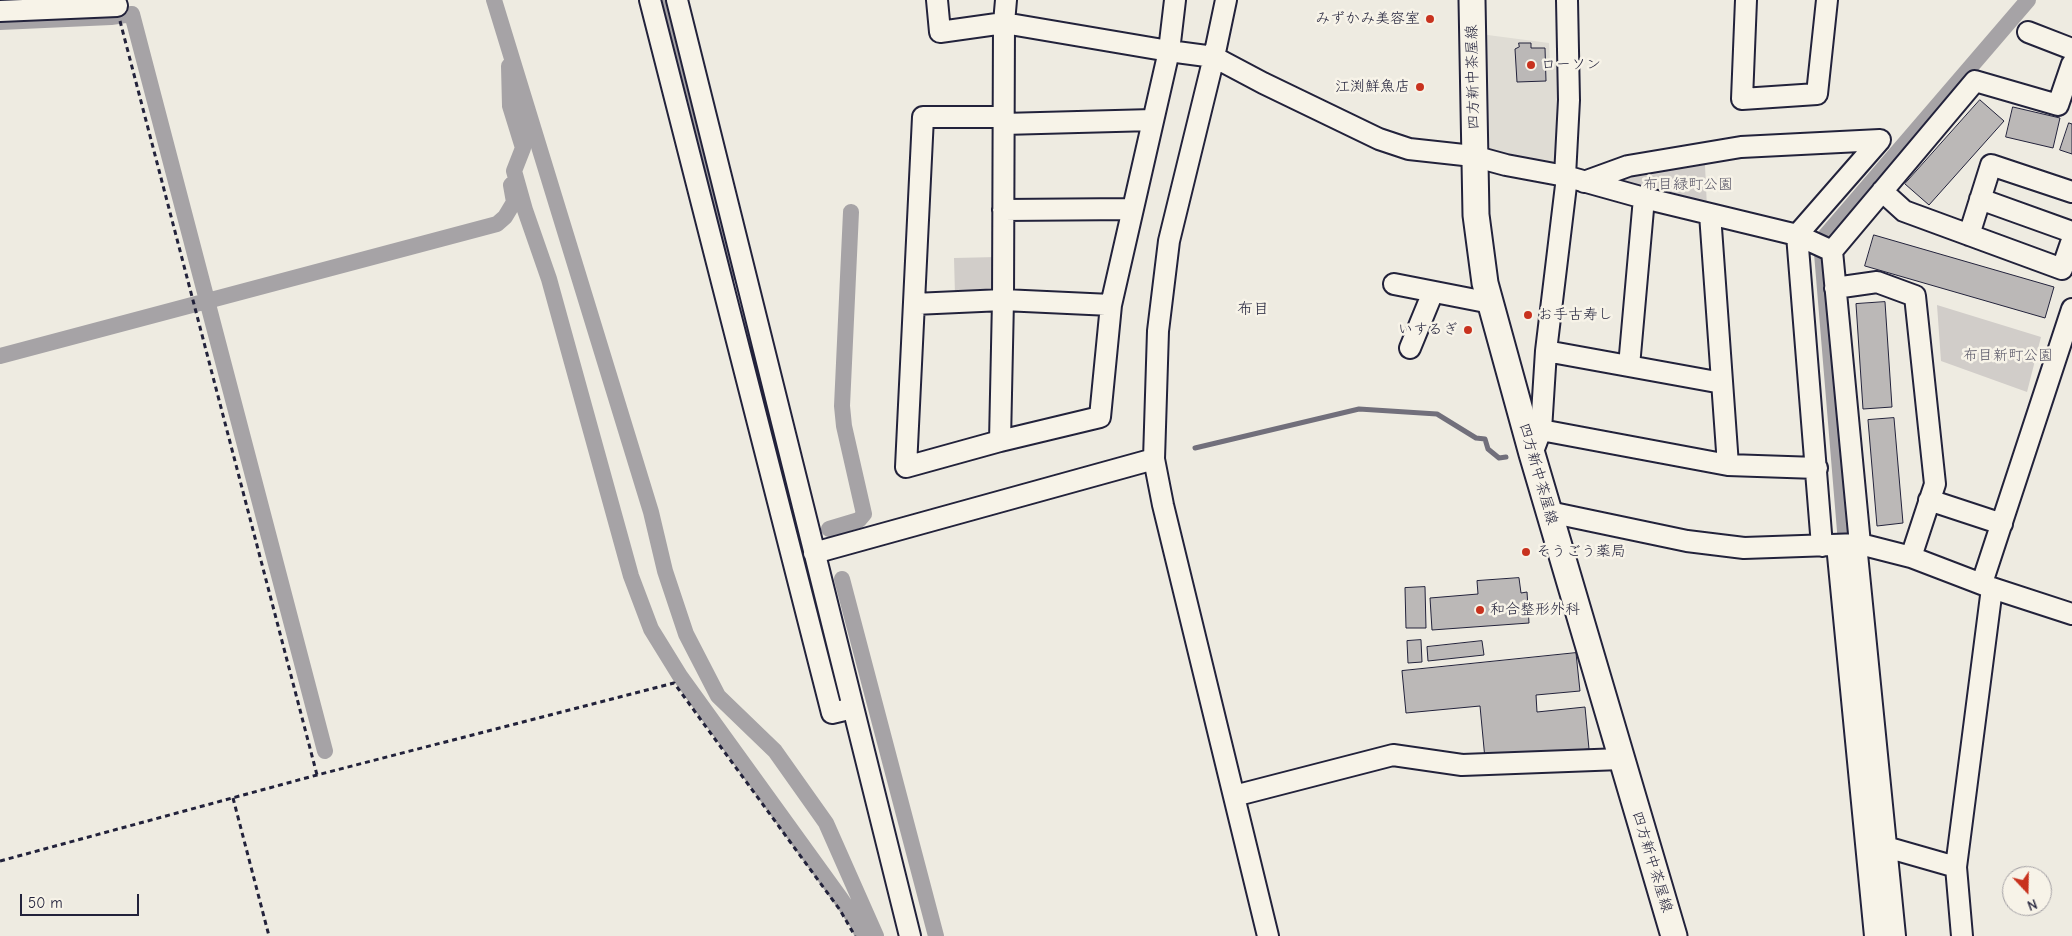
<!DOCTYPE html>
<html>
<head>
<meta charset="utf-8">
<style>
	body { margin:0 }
	#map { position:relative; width:2072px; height:936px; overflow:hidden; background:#eeebe1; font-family:"Comic Neue",sans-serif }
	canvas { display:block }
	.north { position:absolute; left:2002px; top:866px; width:50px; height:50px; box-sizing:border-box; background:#f7f3e8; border:1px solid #a29fa3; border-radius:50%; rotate:159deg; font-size:14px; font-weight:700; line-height:20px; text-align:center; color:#22223b }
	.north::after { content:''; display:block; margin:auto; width:18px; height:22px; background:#c8321e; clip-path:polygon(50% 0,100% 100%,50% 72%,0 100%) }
	.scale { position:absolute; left:20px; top:894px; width:119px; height:22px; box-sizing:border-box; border:2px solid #22223b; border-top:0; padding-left:6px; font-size:15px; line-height:18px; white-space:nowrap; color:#22223b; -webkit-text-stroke:4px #f7f3e8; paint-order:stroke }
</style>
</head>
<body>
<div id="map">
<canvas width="2072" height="936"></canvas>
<div class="north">N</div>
<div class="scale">50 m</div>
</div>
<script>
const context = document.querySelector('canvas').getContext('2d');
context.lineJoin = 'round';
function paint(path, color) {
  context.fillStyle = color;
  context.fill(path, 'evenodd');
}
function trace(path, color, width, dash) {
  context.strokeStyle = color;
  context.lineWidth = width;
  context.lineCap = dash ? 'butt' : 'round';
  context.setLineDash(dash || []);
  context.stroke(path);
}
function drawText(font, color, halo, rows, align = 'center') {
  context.font = font + ' "Comic Neue","Klee One",sans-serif';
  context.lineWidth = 5;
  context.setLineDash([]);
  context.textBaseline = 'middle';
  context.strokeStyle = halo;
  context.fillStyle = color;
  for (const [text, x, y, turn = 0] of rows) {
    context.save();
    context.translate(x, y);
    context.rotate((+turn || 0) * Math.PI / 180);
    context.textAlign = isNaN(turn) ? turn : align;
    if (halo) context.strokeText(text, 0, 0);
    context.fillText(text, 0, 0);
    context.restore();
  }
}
const built = new Path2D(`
	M1480 34 1549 43 1550 63H1562L1557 166 1484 154Z`);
const green = new Path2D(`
	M1705 165 1707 208 1598 181 1629 170Z
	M997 257V294L955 295 954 258Z
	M1937 305 2041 337 2027 392 1941 361Z`);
const stream = new Path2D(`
	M1195 448 1359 409 1437 414 1476 438 1485 439 1488 449 1499 458 1506 457`);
const canal = new Path2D(`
	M494 0 651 512 665 571 686 634 718 696 775 751 826 823 876 936
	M661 0 730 274
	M0 22 111 17 132 14 325 751
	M509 66 510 106 523 148 514 171 525 210 549 279 631 576 651 629 680 676 841 899 858 924 863 936
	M0 356 497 224 505 217 514 202 511 185
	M829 529 859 520 864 514 844 426 842 406 851 212
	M1847 555 1821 241 2028 0
	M842 579 936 936`);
const building = new Path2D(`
	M1519 43H1531V48H1545L1546 81 1517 82 1515 49 1519 47Z
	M1980 100 2004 121 1929 205 1905 184Z
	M2013 107 2060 118 2053 148 2006 137Z
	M2069 123 2072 124V154L2060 150Z
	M1874 235 2054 287 2045 318 1865 266Z
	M1885 302 1892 407 1863 409 1856 304Z
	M1894 418 1903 523 1877 526 1868 420Z
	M1519 578 1521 593 1527 592 1529 623 1432 630 1430 598 1478 594 1477 581Z
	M1425 587 1426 628H1406L1405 588Z
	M1421 640 1422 662 1408 663 1407 641Z
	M1482 641 1484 655 1428 661 1427 647Z
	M1576 653 1580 691 1536 695 1537 712 1585 707 1589 749 1485 759 1480 706 1406 713 1402 671Z`);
const path = new Path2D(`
	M120 21 317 775
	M233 798 269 936
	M0 861 317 775 674 683 840 910 855 936`);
const minor = new Path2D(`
	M650 0 832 713 853 708
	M677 0 910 936
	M937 0 940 32 1004 23 1169 51 1214 57 1263 83 1379 139 1409 149 1473 156 1506 165 1565 176 1644 198 1797 235 1832 251
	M1006 0 1004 23 1003 300 1000 441 1100 417 1111 305 1169 51 1175 0
	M1226 0 1214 57 1169 241 1158 331 1154 459 1163 505 1268 936
	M1746 0 1742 99 1817 94 1827 0
	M0 11 117 6 115 0
	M2028 32 2072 49
	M1003 124 1153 120
	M1565 176 1569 100 1567 0
	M1584 182 1628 166 1741 147 1880 140 1797 235 1822 546
	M1882 191 1904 211 2062 269 2072 240
	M1980 199 2072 232
	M1003 210 1133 209
	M1710 214 1728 465 1817 468
	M1969 235 1991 165 2072 192
	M1394 284 1491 303
	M1835 288 1877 282 1915 296 1935 484 1911 557
	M914 304 1003 300 1111 305
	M1410 348 1433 292
	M1546 351 1722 383
	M1629 366 1644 198
	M1541 430 1728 465
	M1000 441 906 467 923 117H1003
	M1532 454 1541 430 1546 351 1567 177
	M1929 500 2002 524
	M1549 512 1687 541 1744 548 1860 544 1911 557 1992 588 2072 614
	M1856 544 1895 936
	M1860 544 1832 251 1975 81 2058 105 2072 64
	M1837 545 1875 936
	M814 553 1154 459
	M1982 583 2072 309
	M1234 796 1393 755 1462 765 1621 759
	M1886 847 1956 867 1992 588
	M1956 867 1962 936`);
const major = new Path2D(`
	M1472 0 1476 215 1485 283 1532 454 1674 936`);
const markers = [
	[1430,19,5,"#c8321e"],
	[1531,65,5,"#c8321e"],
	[1420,87,5,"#c8321e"],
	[1528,315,5,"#c8321e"],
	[1468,330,5,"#c8321e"],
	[1526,552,5,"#c8321e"],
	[1480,610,5,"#c8321e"]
];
const poiNames = [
	["みずかみ美容室",1420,19,"right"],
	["ローソン",1541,65],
	["江渕鮮魚店",1410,87,"right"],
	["お手古寿し",1538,315],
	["いするぎ",1458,330,"right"],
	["そうごう薬局",1536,552],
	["和合整形外科",1490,610]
];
const streetNames = [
	["四方新中茶屋線",1473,77,-91],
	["四方新中茶屋線",1538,474,74],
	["四方新中茶屋線",1652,862,73]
];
const parkNames = [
	["布目緑町公園",1688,185],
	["布目新町公園",2008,356]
];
const neighbourhoodNames = [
	["布目",1253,309]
];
paint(built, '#dfdcd4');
paint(green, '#d1cdc9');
trace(stream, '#716f7b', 5);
trace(canal, '#a6a3a6', 16);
paint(building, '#bbb8b7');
trace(building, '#22223b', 1);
trace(minor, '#22223b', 24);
trace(major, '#22223b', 29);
trace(path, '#22223b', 3, [5, 4]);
trace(minor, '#f7f3e8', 20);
trace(major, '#f7f3e8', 25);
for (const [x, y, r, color] of markers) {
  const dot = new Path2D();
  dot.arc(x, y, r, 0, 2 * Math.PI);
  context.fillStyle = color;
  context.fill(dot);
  trace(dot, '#f7f3e8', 2);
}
drawText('15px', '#22223b', '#f7f3e8', poiNames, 'left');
drawText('15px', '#22223b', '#f7f3e8', streetNames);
drawText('15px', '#575566', '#f7f3e8', parkNames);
drawText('16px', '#22223b', '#f7f3e8', neighbourhoodNames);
</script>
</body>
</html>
